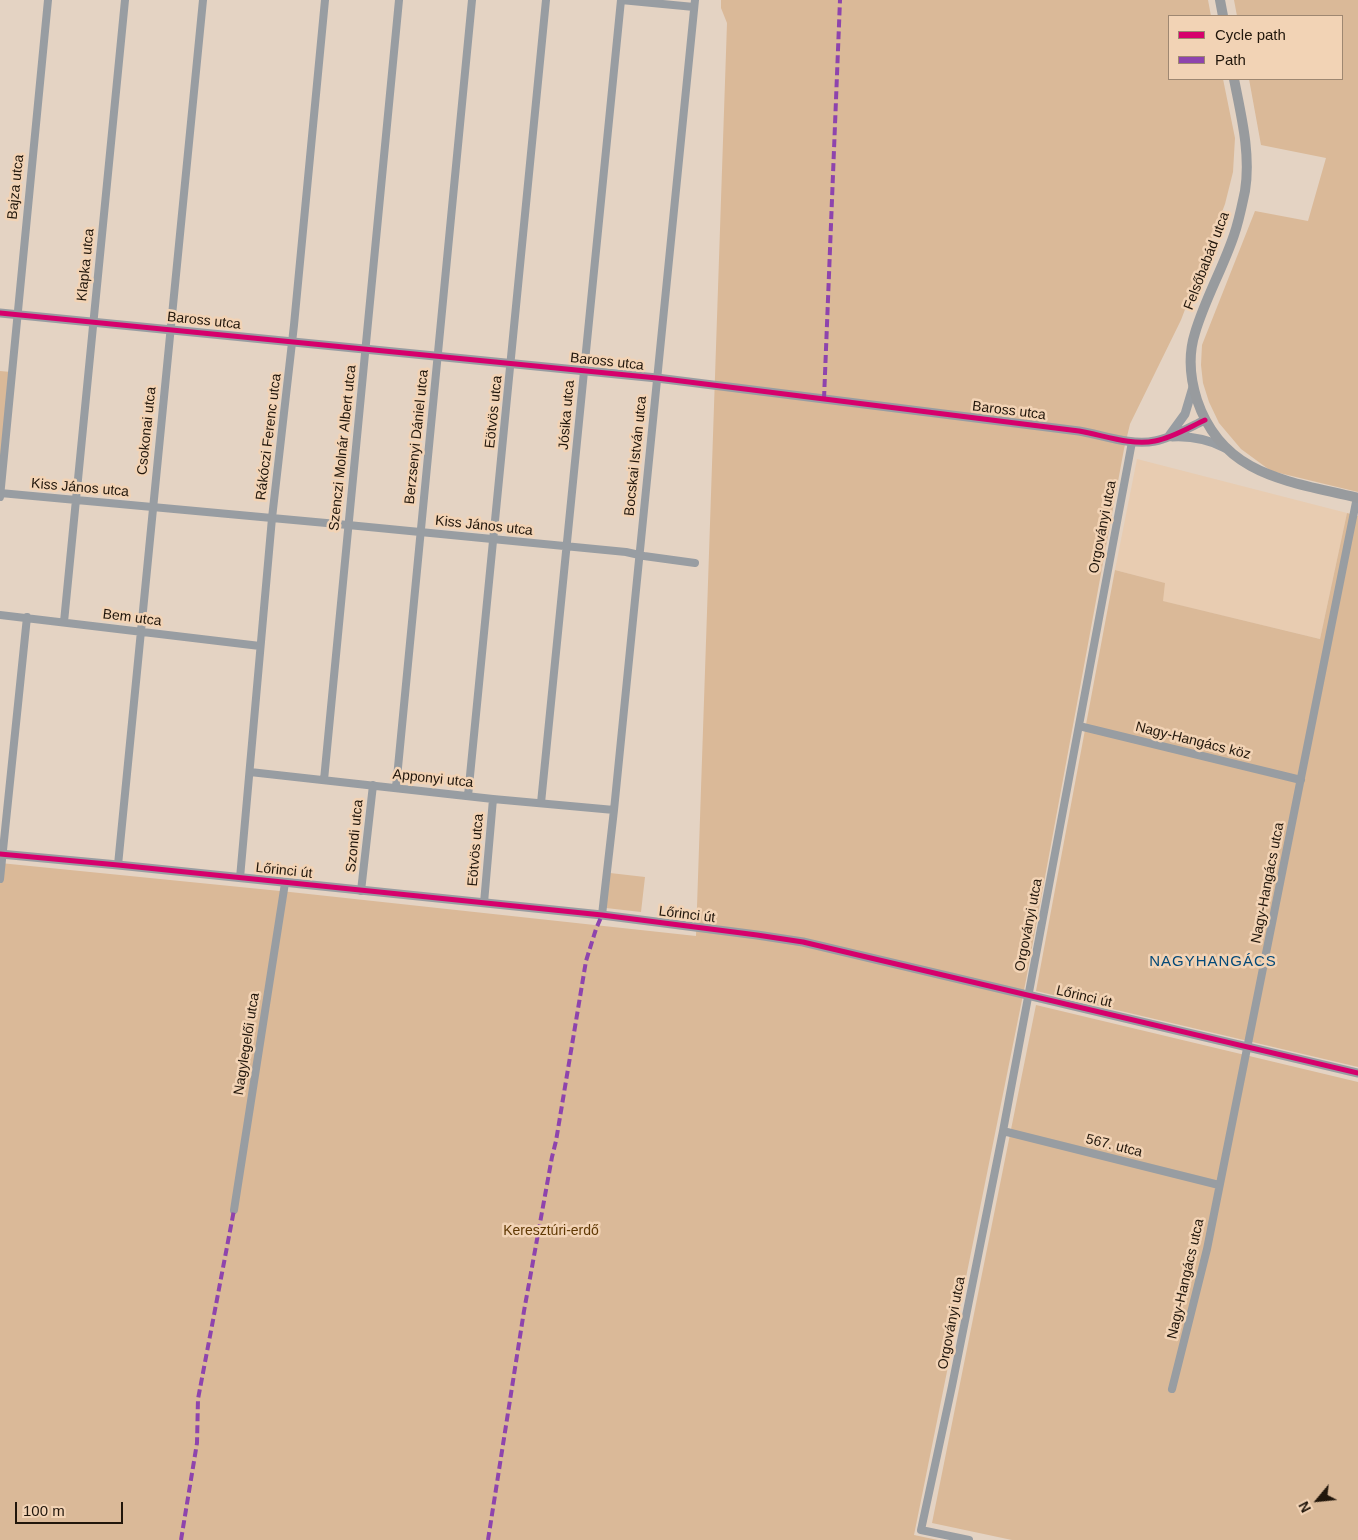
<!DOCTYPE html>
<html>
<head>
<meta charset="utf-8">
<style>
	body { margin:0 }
	#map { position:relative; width:1358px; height:1540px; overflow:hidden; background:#e4d3c3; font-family:Arial,sans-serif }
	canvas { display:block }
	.legend { position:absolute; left:1168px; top:15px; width:175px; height:65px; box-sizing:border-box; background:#f2d3b5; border:1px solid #9e8771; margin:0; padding:6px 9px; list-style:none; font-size:15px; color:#21160b }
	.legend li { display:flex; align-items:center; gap:10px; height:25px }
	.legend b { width:25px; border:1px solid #9e8771 }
	.north { position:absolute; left:1293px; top:1475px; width:50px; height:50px; -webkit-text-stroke:4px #f2d3b5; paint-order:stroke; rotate:242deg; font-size:14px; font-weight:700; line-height:20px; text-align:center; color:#21160b }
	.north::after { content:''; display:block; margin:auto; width:18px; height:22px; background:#21160b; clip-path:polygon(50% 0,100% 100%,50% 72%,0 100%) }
	.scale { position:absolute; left:15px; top:1502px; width:108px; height:22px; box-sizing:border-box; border:2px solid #21160b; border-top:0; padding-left:6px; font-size:15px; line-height:18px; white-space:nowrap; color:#21160b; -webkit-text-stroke:4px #f2d3b5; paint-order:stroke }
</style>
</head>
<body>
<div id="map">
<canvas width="1358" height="1540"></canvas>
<ul class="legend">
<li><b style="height:6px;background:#d6006c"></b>Cycle path</li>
<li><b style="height:6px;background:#8e44ad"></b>Path</li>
</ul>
<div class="north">N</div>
<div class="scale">100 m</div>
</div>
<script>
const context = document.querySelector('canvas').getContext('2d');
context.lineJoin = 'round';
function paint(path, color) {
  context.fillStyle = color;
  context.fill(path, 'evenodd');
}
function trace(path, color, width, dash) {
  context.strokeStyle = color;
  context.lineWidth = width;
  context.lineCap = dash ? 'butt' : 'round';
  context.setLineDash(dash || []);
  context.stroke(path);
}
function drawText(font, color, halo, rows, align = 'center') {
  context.font = font + ' Arial,sans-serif';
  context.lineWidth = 5;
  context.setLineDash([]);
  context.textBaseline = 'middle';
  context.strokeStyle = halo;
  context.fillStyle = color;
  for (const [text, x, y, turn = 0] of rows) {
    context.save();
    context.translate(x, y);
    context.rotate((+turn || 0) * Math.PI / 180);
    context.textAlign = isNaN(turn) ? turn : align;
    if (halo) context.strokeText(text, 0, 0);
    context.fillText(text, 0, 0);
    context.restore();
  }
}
const built = new Path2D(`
	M1137 459 1347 513 1320 639 1162 601 1164 583 1115 570Z`);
const green = new Path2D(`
	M721 0H1208L1211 16H1169V79H1223L1235 138 1233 172 1225 204 1181 320 1130 424 1124 449 1026 980 914 1535 938 1540H0V863L290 892 696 936 727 23 721 8Z
	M1234 0H1358V492L1271 471 1241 449 1219 423 1209 402 1203 383 1201 365 1202 345 1255 211 1308 221 1326 158 1261 145 1249 79H1342V16H1237Z
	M0 371 11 372 0 493Z
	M1347 513 1358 516V1067L1036 991 1115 570 1165 583 1163 601 1320 639Z
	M610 873 645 877 641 912 606 908Z
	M1036 1005 1358 1082V1540H1012L932 1523Z`);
const minor = new Path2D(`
	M621 0 694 7
	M0 493 348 525 626 552 644 556 695 563
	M0 497 48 0
	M0 615 260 646
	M64 622 125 0
	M1079 726 1301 780
	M250 772 493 799 614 810
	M324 780 399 0
	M396 788 472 0
	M468 796 546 0
	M541 803 621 0
	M118 865 203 0
	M240 878 272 518 294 325 325 0
	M0 879 27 617
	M361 891 373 785
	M484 903 493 799
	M602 915 614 810 695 0
	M1003 1131 1219 1185
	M234 1210 285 883
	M1172 1389 1207 1249 1357 497
	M969 1540 921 1530 952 1386 1003 1131 1132 442`);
const tertiary = new Path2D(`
	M0 313 657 378 1079 431C1103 435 1131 446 1155 441 1172 438 1190 427 1205 420
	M1169 436 1185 414 1193 387
	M1172 437C1191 436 1208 439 1225 448
	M0 854 118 865 602 915 757 935 803 942 1358 1073`);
const secondary = new Path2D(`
	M1220 0 1223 16
	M1234 79C1241 115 1251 154 1245 191 1242 205 1239 221 1234 235 1223 268 1205 299 1195 333 1188 355 1190 378 1197 400 1223 477 1290 481 1358 498`);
const quiet = new Path2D(`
	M824 399 840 0
	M181 1540 197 1443 198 1399 234 1210
	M488 1540 524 1311 552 1157 556 1141 586 961 596 929 602 915`);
const cycleway = new Path2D(`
	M0 313 657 378 1079 431C1103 435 1131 446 1155 441 1172 438 1190 427 1205 420
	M0 854 118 865 602 915 757 935 803 942 1358 1073`);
const streetNames = [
	["Bajza utca",16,187,-84],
	["Felsőbabád utca",1207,261,-69],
	["Klapka utca",86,265,-84],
	["Baross utca",204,321,6],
	["Baross utca",607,362,6],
	["Baross utca",1009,411,7],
	["Eötvös utca",494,412,-84],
	["Jósika utca",567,415,-85],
	["Csokonai utca",147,431,-84],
	["Rákóczi Ferenc utca",269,437,-83],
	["Berzsenyi Dániel utca",417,437,-84],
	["Szenczi Molnár Albert utca",343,448,-84],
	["Bocskai István utca",636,456,-84],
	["Kiss János utca",80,488,5],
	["Kiss János utca",484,526,6],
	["Orgoványi utca",1103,527,-79],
	["Bem utca",132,618,7],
	["Nagy-Hangács köz",1193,741,14],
	["Apponyi utca",433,779,6],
	["Szondi utca",355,836,-84],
	["Eötvös utca",476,850,-85],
	["Lőrinci út",284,871,6],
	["Nagy-Hangács utca",1268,883,-79],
	["Lőrinci út",687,915,7],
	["Orgoványi utca",1029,925,-79],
	["Lőrinci út",1084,997,13],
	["Nagylegelői utca",247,1044,-81],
	["567. utca",1114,1146,14],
	["Nagy-Hangács utca",1186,1279,-77],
	["Orgoványi utca",952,1323,-79]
];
const parkNames = [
	["Keresztúri-erdő",551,1231]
];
const neighbourhoodNames = [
	["NAGYHANGÁCS",1213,962]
];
paint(built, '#e8ccb1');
paint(green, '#dab998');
trace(minor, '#989da2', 8);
trace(tertiary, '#989da2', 9);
trace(secondary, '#989b9e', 10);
trace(quiet, '#8e44ad', 4, [8, 4]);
trace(cycleway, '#d6006c', 5);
drawText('14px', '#21160b', '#f2d3b5', streetNames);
drawText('14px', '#603904', '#f2d3b5', parkNames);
context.letterSpacing = '1px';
drawText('15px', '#044978', '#f2d3b5', neighbourhoodNames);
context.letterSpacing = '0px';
</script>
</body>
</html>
